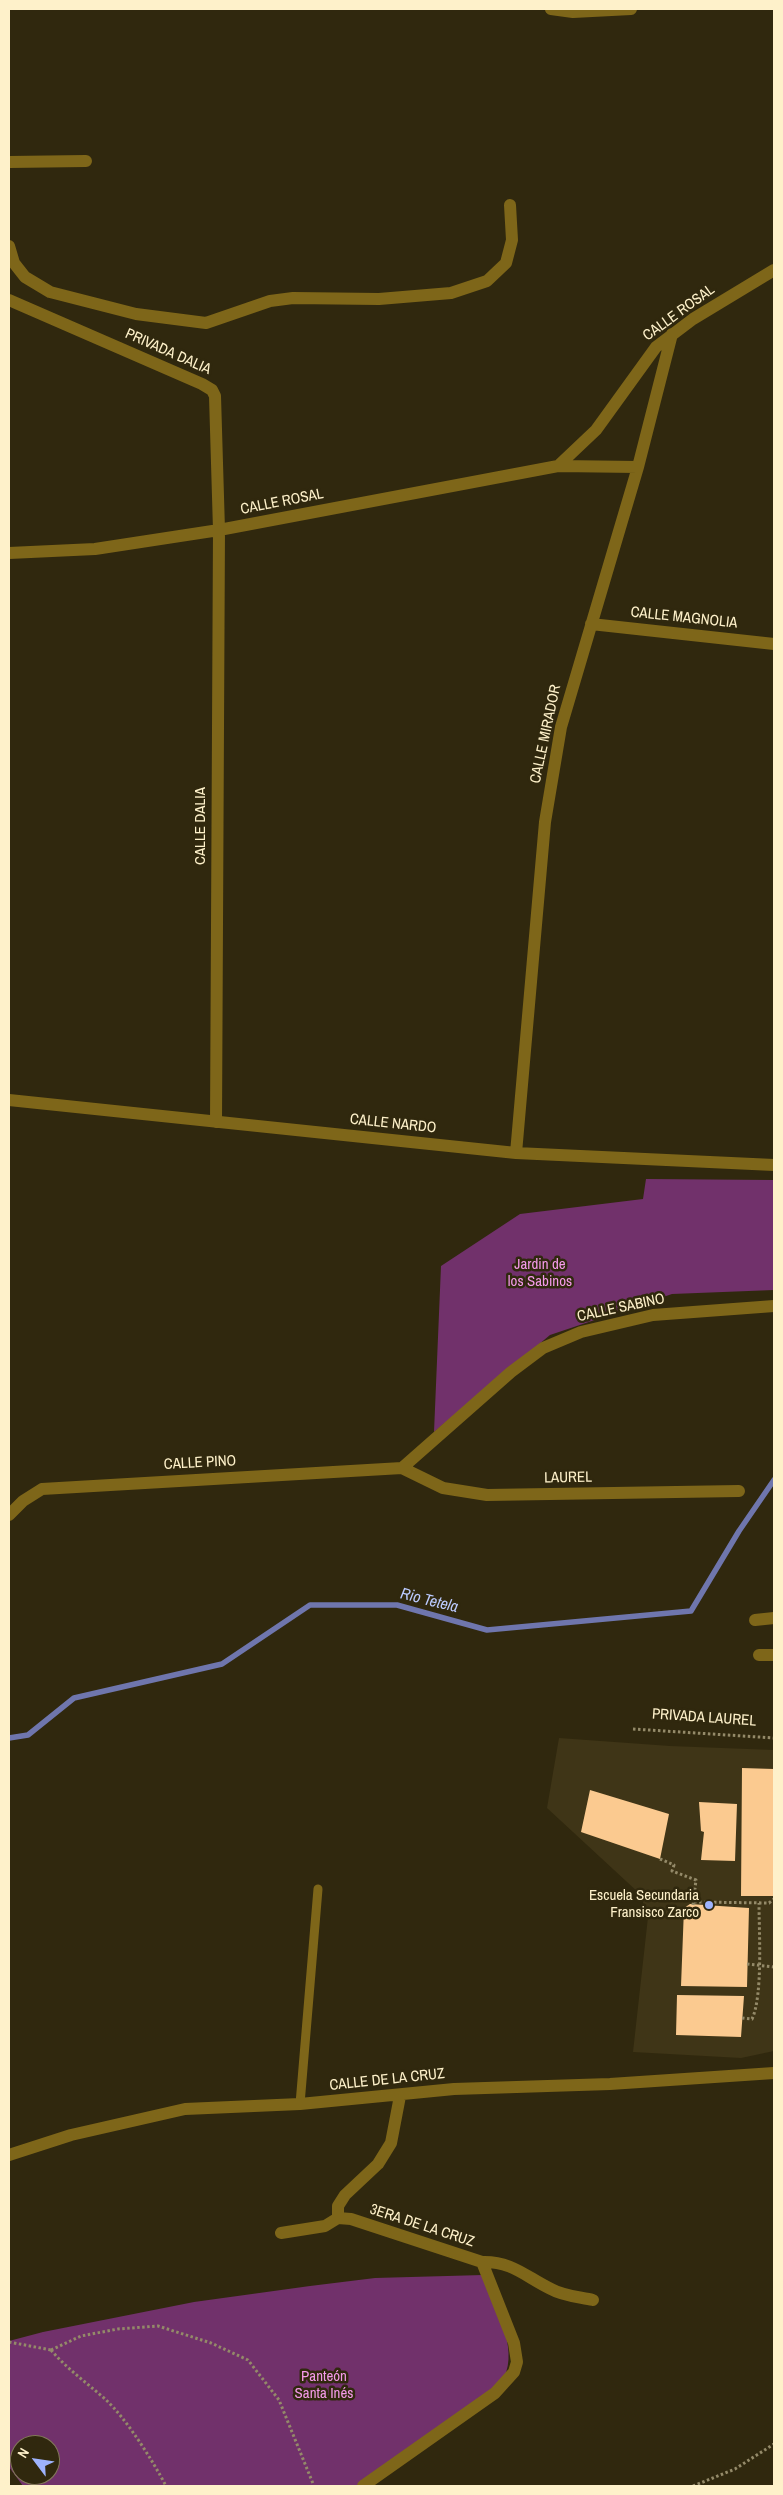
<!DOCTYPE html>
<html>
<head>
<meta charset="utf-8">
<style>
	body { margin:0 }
	#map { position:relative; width:783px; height:2495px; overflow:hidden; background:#30280e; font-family:"Archivo Narrow",sans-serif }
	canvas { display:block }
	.frame { position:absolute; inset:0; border:10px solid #fef1ca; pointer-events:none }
	.north { position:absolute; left:10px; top:2435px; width:50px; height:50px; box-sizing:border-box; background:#30280e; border:1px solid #827859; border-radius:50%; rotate:301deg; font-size:14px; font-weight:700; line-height:20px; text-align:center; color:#fef1ca }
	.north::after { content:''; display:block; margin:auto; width:18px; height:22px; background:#9eb3fd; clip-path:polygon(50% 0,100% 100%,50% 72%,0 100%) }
</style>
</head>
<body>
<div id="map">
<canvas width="783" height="2495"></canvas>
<div class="frame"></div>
<div class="north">N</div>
</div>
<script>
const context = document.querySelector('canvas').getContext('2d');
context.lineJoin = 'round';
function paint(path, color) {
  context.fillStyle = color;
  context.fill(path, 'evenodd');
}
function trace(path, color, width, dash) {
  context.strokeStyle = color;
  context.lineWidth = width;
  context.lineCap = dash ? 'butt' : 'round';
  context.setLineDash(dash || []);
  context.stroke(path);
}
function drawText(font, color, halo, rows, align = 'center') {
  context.font = font + ' "Archivo Narrow",sans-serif';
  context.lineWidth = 5;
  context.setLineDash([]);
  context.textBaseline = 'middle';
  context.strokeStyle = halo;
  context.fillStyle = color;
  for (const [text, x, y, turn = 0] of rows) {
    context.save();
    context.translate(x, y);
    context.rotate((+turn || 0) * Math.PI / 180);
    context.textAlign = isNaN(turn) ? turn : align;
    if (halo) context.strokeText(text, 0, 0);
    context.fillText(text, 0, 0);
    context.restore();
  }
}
const built = new Path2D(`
	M559 1738 670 1746 774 1750V2051L741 2058 633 2052 648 1917 640 1894 547 1808Z`);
const green = new Path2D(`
	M646 1179 774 1180V1290L672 1294 550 1335 434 1432 441 1266 520 1214 643 1199Z
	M483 2275C494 2304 519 2347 504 2378 501 2383 493 2388 489 2391L358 2486H23L9 2467V2341L43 2332 194 2302 310 2286 375 2278ZM20 2445H50V2475H20Z`);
const stream = new Path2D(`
	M9 1738 28 1735 74 1698 222 1664 310 1605H397L487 1630 691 1611 739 1531 774 1480`);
const building = new Path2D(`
	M742 1768 774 1769V1896H741Z
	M590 1790 669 1814 660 1859 581 1832Z
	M699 1802 737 1804 735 1861 701 1860 704 1832 701 1831Z
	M690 1904 749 1908 747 1987 681 1986 684 1908Z
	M677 1995 744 1996 741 2037 676 2035Z`);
const path = new Path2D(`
	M633 1729 774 1738
	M660 1859 674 1865 672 1871 696 1880 693 1905
	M694 1902 769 1903 774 1899
	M747 1964 774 1967
	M742 2018 752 2019C763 1996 759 1931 759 1903
	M9 2342 51 2350
	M51 2350 81 2336 118 2329 158 2326 211 2343 248 2360 279 2400 314 2486
	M51 2350C67 2369 86 2382 105 2399 126 2418 153 2461 166 2486
	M693 2486 735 2469 774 2444`);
const service = new Path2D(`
	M300 2104 318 1889`);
const minor = new Path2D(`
	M551 9 573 12 631 9
	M9 162 86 161
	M9 246 14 263 25 277 50 292 136 314 206 323 270 301 293 298 379 299 451 293 487 281 506 263 512 240 510 205
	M9 300 202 384 212 390 215 396 219 530 216 1122
	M558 466 596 430 656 347 693 319 774 270
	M9 553 95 549 219 530 558 466 638 467
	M591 624 774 644
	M9 1100 516 1153 774 1165
	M516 1153 545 822 561 727 638 467 672 334
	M402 1468 511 1372 543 1348 581 1332 653 1315 774 1306
	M9 1515 23 1501 42 1489 402 1468 443 1488 487 1495 739 1491
	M755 1620 774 1618
	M759 1655H774
	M400 2096 391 2143 378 2164 345 2195 338 2206V2218L351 2219 482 2262C512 2261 526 2277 551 2289 563 2296 580 2297 593 2300
	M9 2155 71 2135 185 2109 300 2104 454 2089 610 2084 774 2073
	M281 2233 325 2226 338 2218
	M363 2486 495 2393 514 2372 517 2362 514 2343 482 2262`);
const markers = [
	[709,1905,5,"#9eb3fd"]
];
const streetNames = [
	["CALLE ROSAL",679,313,-36],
	["PRIVADA DALIA",168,352,24],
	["CALLE ROSAL",282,502,-11],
	["CALLE MAGNOLIA",684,618,6],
	["CALLE MIRADOR",546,734,-78],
	["CALLE DALIA",201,826,-90],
	["CALLE NARDO",393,1124,6],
	["CALLE SABINO",621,1308,-12],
	["CALLE PINO",200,1463,-3],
	["LAUREL",568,1478,-1],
	["PRIVADA LAUREL",704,1718,4],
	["CALLE DE LA CRUZ",387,2080,-6],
	["3ERA DE LA CRUZ",422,2226,18]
];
const parkNames = [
	["Jardin de",540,1265],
	["los Sabinos",540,1282],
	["Panteón",324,2377],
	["Santa Inés",324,2394]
];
const poiNames = [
	["Escuela Secundaria",699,1896],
	["Fransisco Zarco",699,1913]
];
const waterNames = [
	["Rio Tetela",429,1601,14]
];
paint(built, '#3f3517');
paint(green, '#71316b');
trace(stream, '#6f76ad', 5.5);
paint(building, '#fbca90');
trace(path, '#948a69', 3, [2.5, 2.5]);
trace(service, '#7e6619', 9);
trace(minor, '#7e6619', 12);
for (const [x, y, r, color] of markers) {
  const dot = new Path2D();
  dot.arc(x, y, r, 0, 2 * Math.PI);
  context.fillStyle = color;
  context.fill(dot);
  trace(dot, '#30280e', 2);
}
drawText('15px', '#fef1ca', '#30280e', streetNames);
drawText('15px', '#f59aea', '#30280e', parkNames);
drawText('15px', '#fef1ca', '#30280e', poiNames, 'right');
drawText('italic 16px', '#bbcafe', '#30280e', waterNames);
</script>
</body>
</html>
